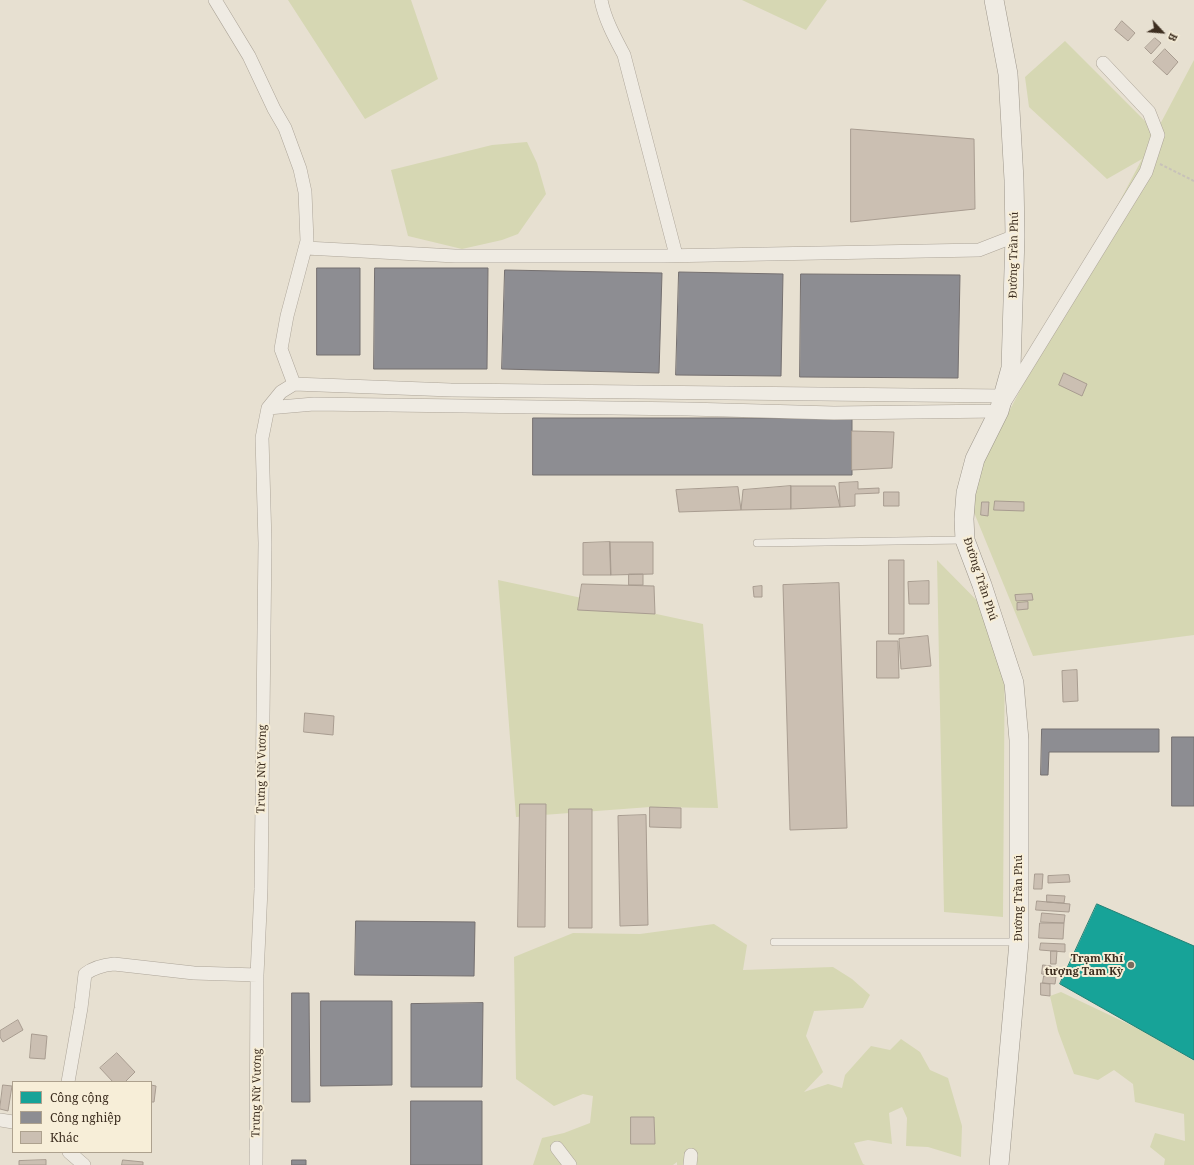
<!DOCTYPE html>
<html>
<head>
<meta charset="utf-8">
<style>
	body { margin:0 }
	#map { position:relative; width:1194px; height:1165px; overflow:hidden; background:#e7e0d1; font-family:"Noto Serif",serif }
	canvas { display:block }
	.legend { position:absolute; left:12px; top:1081px; width:140px; height:72px; box-sizing:border-box; background:#f7eed8; border:1px solid #ada18e; margin:0; padding:5px 7px; list-style:none; font-size:12px; color:#3d2e20 }
	.legend li { display:flex; align-items:center; gap:8px; height:20px }
	.legend b { width:20px; border:1px solid #ada18e }
	.north { position:absolute; left:1142px; top:12px; width:40px; height:40px; -webkit-text-stroke:3px #f7eed8; paint-order:stroke; rotate:116deg; font-size:11px; font-weight:700; line-height:16px; text-align:center; color:#3d2e20 }
	.north::after { content:''; display:block; margin:auto; width:14px; height:18px; background:#3d2e20; clip-path:polygon(50% 0,100% 100%,50% 72%,0 100%) }
</style>
</head>
<body>
<div id="map">
<canvas width="1194" height="1165"></canvas>
<ul class="legend">
<li><b style="height:11px;background:#17a398"></b>Công cộng</li>
<li><b style="height:11px;background:#8d8d92"></b>Công nghiệp</li>
<li><b style="height:11px;background:#cbbfb2"></b>Khác</li>
</ul>
<div class="north">B</div>
</div>
<script>
const context = document.querySelector('canvas').getContext('2d');
context.lineJoin = 'round';
function paint(path, color) {
  context.fillStyle = color;
  context.fill(path, 'evenodd');
}
function trace(path, color, width, dash) {
  context.strokeStyle = color;
  context.lineWidth = width;
  context.lineCap = dash ? 'butt' : 'round';
  context.setLineDash(dash || []);
  context.stroke(path);
}
function drawText(font, color, halo, rows, align = 'center') {
  context.font = font + ' "Noto Serif",serif';
  context.lineWidth = 4;
  context.setLineDash([]);
  context.textBaseline = 'middle';
  context.strokeStyle = halo;
  context.fillStyle = color;
  for (const [text, x, y, turn = 0] of rows) {
    context.save();
    context.translate(x, y);
    context.rotate((+turn || 0) * Math.PI / 180);
    context.textAlign = isNaN(turn) ? turn : align;
    if (halo) context.strokeText(text, 0, 0);
    context.fillText(text, 0, 0);
    context.restore();
  }
}
const green = new Path2D(`
	M288 0H411L438 79 365 119Z
	M742 0H827L806 30Z
	M1065 41 1156 132 1194 60V635L1033 656 966 493 1142 159 1107 179 1029 107 1025 77Z
	M527 142 537 163 546 194 518 234 502 240 462 249 408 236 391 170 492 145Z
	M937 560 1005 629 1003 917 944 912Z
	M498 580 703 624 718 808 650 807 516 817Z
	M714 924 747 945 743 970 833 967 852 979 870 995 863 1008 814 1011 806 1036 823 1072 804 1092 828 1084 842 1088 845 1075 871 1046 890 1050 901 1039 920 1052 930 1070 948 1078 962 1126 961 1157 928 1147 906 1146 907 1118 902 1107 889 1113 892 1144 868 1140 854 1143 863 1164 865 1165H677V1162L673 1165H533L542 1138 564 1133 590 1123 593 1096 583 1094 554 1106 516 1079 514 957 573 933 640 934Z
	M1061 992 1141 1030 1194 1061V1165H1164L1165 1159 1150 1147 1155 1133 1185 1141 1184 1114 1135 1102 1133 1084 1114 1070 1098 1080 1074 1074 1058 1031 1050 996Z`);
const public = new Path2D(`
	M1097 904 1194 946V1060L1060 984Z`);
const industry = new Path2D(`
	M317 268H360V355H317Z
	M375 268H488L487 369H374Z
	M505 270 662 273 659 373 502 369Z
	M679 272 783 274 781 376 676 375Z
	M801 274 960 275 958 378 800 377Z
	M533 418H852V475H533Z
	M1042 729H1159V752H1049L1048 775H1041Z
	M1172 737H1194V806H1172Z
	M356 921 475 922 474 976 355 975Z
	M292 993H309L310 1102H292Z
	M321 1001H392V1085L321 1086Z
	M483 1003 482 1087H411V1004Z
	M411 1101H482V1165H411Z
	M292 1160H306V1165H292Z`);
const building = new Path2D(`
	M1122 21 1135 33 1128 41 1115 30Z
	M1155 38 1161 43 1151 54 1145 48Z
	M1165 49 1178 62 1167 75 1153 62Z
	M851 129 974 139 975 209 851 222Z
	M1064 373 1087 384 1082 396 1059 385Z
	M852 431 894 432 892 468 852 470Z
	M858 482V489L879 488V493L855 494V506L840 507 839 483Z
	M791 486H835L840 507 791 509Z
	M791 486V509L741 510 743 490Z
	M738 487 741 510 679 512 676 490Z
	M884 492H899V506H884Z
	M995 501 1024 502V511L994 510Z
	M982 502H989L988 516 981 515Z
	M610 542H653V574L611 575Z
	M610 542 611 575H583V543Z
	M889 560H904V634H889Z
	M629 574H643V585H629Z
	M929 581V604H909L908 582Z
	M839 583 847 828 790 830 783 585Z
	M582 584 654 586 655 614 578 610Z
	M762 586V597H754L753 587Z
	M1032 594 1033 600 1016 601 1015 595Z
	M1028 602V609L1017 610V603Z
	M928 636 931 666 901 669 899 639Z
	M877 641H898L899 678H877Z
	M1077 670 1078 701 1063 702 1062 671Z
	M305 713 334 716 333 735 304 732Z
	M520 804H546L545 927H518Z
	M650 807 681 808V828L650 827Z
	M569 809H592V928H569Z
	M646 815 648 925 620 926 618 816Z
	M1035 874H1043L1042 889H1034Z
	M1069 875 1070 882 1048 883V876Z
	M1047 895 1065 896 1064 903 1047 902Z
	M1037 901 1070 904 1069 912 1036 910Z
	M1042 913 1065 915 1064 923 1041 922Z
	M1040 923H1064L1063 939 1039 938Z
	M1041 943 1065 944V952L1040 950Z
	M1051 951H1057L1056 964H1051Z
	M1043 965 1051 966V975L1042 974Z
	M1044 976 1056 977 1055 984 1043 983Z
	M1041 983 1050 984V996L1041 995Z
	M18 1020 23 1030 3 1042 0 1037V1031Z
	M32 1034 47 1036 45 1059 30 1058Z
	M117 1053 135 1072 125 1082H113L100 1068Z
	M3 1085 12 1086 8 1111 0 1109Z
	M151 1085 156 1086 154 1102H151Z
	M631 1117H654L655 1144H631Z
	M46 1160V1165H19V1161Z
	M123 1160 143 1162V1165H122Z`);
const path = new Path2D(`
	M1160 164 1194 181`);
const service = new Path2D(`
	M757 543 965 540
	M774 942H1018`);
const minor = new Path2D(`
	M215 0 249 56 274 109 285 128 300 169 305 192 307 241 287 316 281 349 294 384
	M601 0C605 20 615 38 624 55L676 255
	M306 248 455 256H662L979 250 1015 236
	M294 384 451 390 1004 396
	M268 408 314 404 688 409 834 413 999 411 1146 172 1158 135 1149 112 1103 63
	M68 1082 81 1008 85 974C93 968 103 965 114 964L194 973 257 975
	M0 1120 13 1122
	M557 1148 570 1165
	M69 1152 84 1165
	M256 1165 257 975 261 889 265 543 262 438 268 408 281 392 294 384
	M690 1165 691 1155`);
const secondary = new Path2D(`
	M994 0 1008 74 1014 180 1015 236 1011 368 999 411 975 459 966 493 964 519 965 540 982 585 1014 683 1019 740V942L999 1165`);
const markers = [
	[1131,965,4,"#786c5e"]
];
const streetNames = [
	["Đường Trần Phú",1014,255,-89],
	["Đường Trần Phú",980,579,72],
	["Trưng Nữ Vương",262,769,-89],
	["Đường Trần Phú",1019,898,-90],
	["Trưng Nữ Vương",257,1093,-89]
];
const poiNames = [
	["Trạm Khí",1123,959],
	["tượng Tam Kỳ",1123,972]
];
paint(green, '#d6d7b3');
paint(public, '#17a398');
trace(public, '#228074', 1);
paint(industry, '#8d8d92');
trace(industry, '#757070', 1);
paint(building, '#cbbfb2');
trace(building, '#a89c90', 1);
trace(service, '#ada599', 8);
trace(minor, '#ada599', 14);
trace(secondary, '#9c958a', 20);
trace(path, '#c8c2b9', 2, [3, 2]);
trace(service, '#efebe3', 7);
trace(minor, '#efebe3', 13);
trace(secondary, '#efebe3', 19);
for (const [x, y, r, color] of markers) {
  const dot = new Path2D();
  dot.arc(x, y, r, 0, 2 * Math.PI);
  context.fillStyle = color;
  context.fill(dot);
  trace(dot, '#f7eed8', 1.5);
}
drawText('11px', '#3d2e20', '#f7eed8', streetNames);
drawText('bold 11px', '#3d2e20', '#f7eed8', poiNames, 'right');
</script>
</body>
</html>
